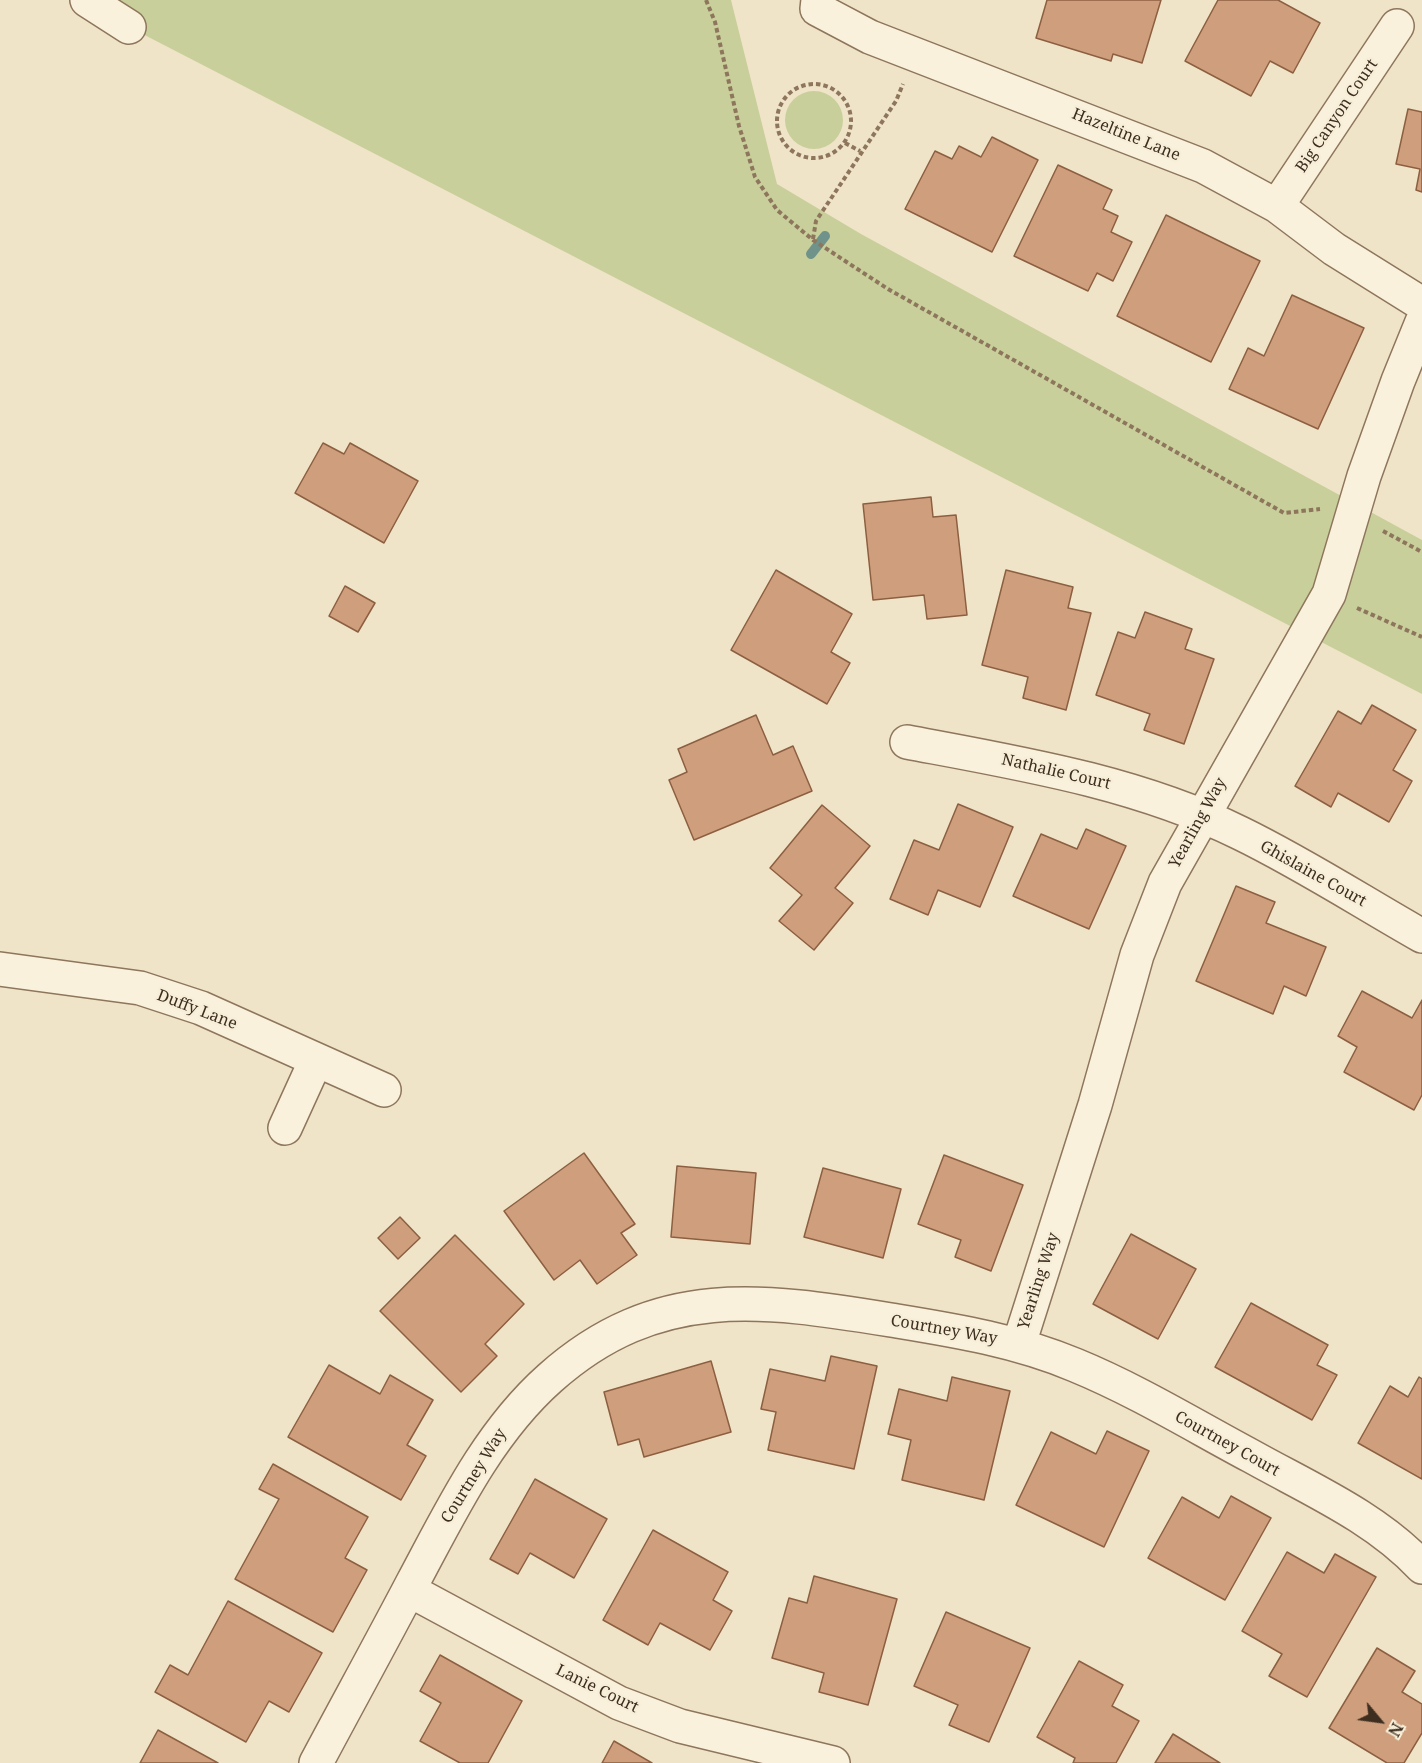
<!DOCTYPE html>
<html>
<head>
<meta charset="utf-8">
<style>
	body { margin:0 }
	#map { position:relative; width:1422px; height:1763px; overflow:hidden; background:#f0e4c8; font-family:"Noto Serif",serif }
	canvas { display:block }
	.north { position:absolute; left:1350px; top:1691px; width:60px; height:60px; -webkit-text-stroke:4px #f7eed8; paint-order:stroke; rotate:119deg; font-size:16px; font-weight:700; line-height:24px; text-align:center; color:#3d2e20 }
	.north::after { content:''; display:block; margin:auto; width:21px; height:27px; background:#3d2e20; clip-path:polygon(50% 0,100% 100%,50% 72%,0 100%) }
</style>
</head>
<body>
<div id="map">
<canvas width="1422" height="1763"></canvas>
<div class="north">N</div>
</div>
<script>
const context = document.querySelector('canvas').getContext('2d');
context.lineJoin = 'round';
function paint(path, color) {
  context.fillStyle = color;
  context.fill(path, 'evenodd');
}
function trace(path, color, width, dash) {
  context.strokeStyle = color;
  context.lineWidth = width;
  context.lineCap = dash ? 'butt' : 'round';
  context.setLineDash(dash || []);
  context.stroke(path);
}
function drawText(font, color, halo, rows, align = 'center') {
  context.font = font + ' "Noto Serif",serif';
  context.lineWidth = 4.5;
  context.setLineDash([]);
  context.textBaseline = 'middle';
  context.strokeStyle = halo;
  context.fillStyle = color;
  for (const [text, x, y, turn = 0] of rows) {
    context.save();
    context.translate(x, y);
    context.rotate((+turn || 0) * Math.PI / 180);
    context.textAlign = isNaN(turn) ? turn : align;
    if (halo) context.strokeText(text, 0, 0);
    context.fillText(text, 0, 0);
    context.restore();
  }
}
const green = new Path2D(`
	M87 0H731L777 184 861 234 1422 540V694L129 27Z
	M785 120a29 29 0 1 1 58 0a29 29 0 1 1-58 0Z`);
const stream = new Path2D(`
	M811 254 825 236`);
const building = new Path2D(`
	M1047 0H1161L1142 63 1113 54 1111 61 1036 38Z
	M1218 0H1278L1320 23 1293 73 1270 61 1251 96 1185 61Z
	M1408 109 1422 112V192L1416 190 1420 169 1396 164Z
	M992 137 1038 160 992 252 905 209 935 151 952 159 959 146 981 157Z
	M1058 165 1112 190 1103 209 1118 216 1111 232 1132 242 1113 281 1097 273 1088 291 1014 256Z
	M1166 215 1260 261 1211 362 1117 316Z
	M1292 295 1364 328 1318 429 1229 389 1248 348 1264 356Z
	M323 443 344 454 350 443 418 481 384 543 295 493Z
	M931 497 933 517 956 515 967 615 927 619 924 595 873 600 863 504Z
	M776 570 852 614 831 652 850 663 827 704 731 650Z
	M1006 570 1073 587 1068 608 1091 613 1066 710 1023 698 1028 677 982 665Z
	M345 586 375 603 358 632 329 616Z
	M1145 612 1192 629 1185 649 1214 659 1184 744 1144 730 1150 714 1096 695 1118 632 1135 638Z
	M1372 705 1416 730 1393 770 1412 781 1389 822 1338 793 1331 807 1295 786 1338 711 1361 724Z
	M756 715 773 755 793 746 812 791 694 840 669 780 687 772 678 749Z
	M958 804 1013 827 980 907 938 890 928 915 890 899 914 840 939 850Z
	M822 805 870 846 835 888 853 903 814 950 779 921 802 895 770 868Z
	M1086 829 1126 846 1089 929 1013 896 1041 834 1077 849Z
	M1236 886 1275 902 1266 923 1326 947 1306 996 1284 986 1273 1014 1196 981Z
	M1362 991 1412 1018 1422 1000V1095L1414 1110 1344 1072 1357 1047 1338 1036Z
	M584 1153 635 1224 621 1233 637 1255 597 1284 580 1260 554 1280 504 1211Z
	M944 1155 1023 1185 991 1271 955 1257 961 1240 918 1224Z
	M677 1166 756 1173 750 1244 671 1237Z
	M823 1168 901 1189 883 1258 804 1237Z
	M400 1217 420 1238 398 1259 378 1238Z
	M1131 1234 1196 1269 1158 1339 1093 1304Z
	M455 1235 524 1304 485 1344 497 1356 461 1392 380 1311Z
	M1251 1303 1328 1345 1317 1365 1337 1375 1312 1420 1215 1367Z
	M831 1356 877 1366 854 1469 768 1450 776 1412 761 1409 770 1369 825 1381Z
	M711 1361 731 1432 644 1457 639 1439 618 1445 604 1392Z
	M329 1365 380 1394 390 1375 433 1400 407 1445 426 1456 401 1500 288 1437Z
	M952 1377 1010 1391 984 1500 902 1480 911 1440 888 1434 899 1389 947 1401Z
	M1419 1377 1422 1379V1479L1358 1443 1390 1386 1408 1397Z
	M1107 1431 1149 1451 1104 1547 1016 1505 1051 1432 1096 1454Z
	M273 1464 368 1517 345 1558 367 1570 333 1632 235 1579 279 1499 259 1489Z
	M535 1479 607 1519 574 1578 530 1553 518 1574 490 1559Z
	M1231 1496 1271 1518 1225 1600 1148 1558 1182 1497 1219 1518Z
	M653 1530 728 1572 713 1600 732 1611 710 1650 660 1623 648 1645 603 1620Z
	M1287 1552 1324 1573 1335 1554 1376 1577 1307 1697 1269 1676 1282 1654 1242 1631Z
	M814 1576 897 1599 868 1705 819 1692 824 1673 772 1658 789 1598 807 1603Z
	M228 1601 322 1653 289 1712 269 1701 246 1742 155 1692 170 1665 188 1675Z
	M946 1612 1030 1648 989 1742 949 1725 958 1705 914 1686Z
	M1377 1648 1415 1671 1402 1692 1422 1704V1733L1404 1763H1387L1329 1728Z
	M440 1655 522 1701 488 1763H460L420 1741 441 1703 420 1691Z
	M1079 1661 1123 1685 1112 1706 1139 1721 1116 1763H1073L1075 1758 1037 1737Z
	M158 1730 218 1763H140Z
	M1173 1734 1220 1763H1155Z
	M614 1741 652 1763H602Z`);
const path = new Path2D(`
	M706 0 715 22 739 126 755 177 777 210 813 240 888 289 1284 513 1320 509
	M777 121a37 37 0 1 1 74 0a37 37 0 1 1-74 0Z
	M845 143 860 151
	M813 239 816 221 896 101 903 84
	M1383 531 1422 552
	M1357 608 1422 637`);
const minor = new Path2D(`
	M87 0 129 27
	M818 0 817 9 870 37 1203 166 1277 206 1334 249 1422 304
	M1277 206 1397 26
	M907 742C1019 763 1136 782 1240 833 1302 863 1362 902 1422 936
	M0 969 140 988 201 1008 384 1090
	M285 1128 316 1060
	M1019 1344 1095 1105 1137 955 1165 883 1329 594 1364 476 1398 381 1422 322
	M409 1590 619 1703 680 1726 833 1763
	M316 1763C348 1703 381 1643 413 1582 451 1511 488 1433 550 1378 659 1281 766 1300 897 1321 958 1331 1018 1341 1075 1365 1136 1390 1193 1425 1251 1456 1310 1489 1375 1517 1422 1567`);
const streetNames = [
	["Big Canyon Court",1337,116,-56],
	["Hazeltine Lane",1126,135,22],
	["Nathalie Court",1056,772,13],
	["Yearling Way",1198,823,-61],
	["Ghislaine Court",1313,874,29],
	["Duffy Lane",197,1010,21],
	["Yearling Way",1039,1281,-72],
	["Courtney Way",944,1330,10],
	["Courtney Court",1227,1444,29],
	["Courtney Way",474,1476,-58],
	["Lanie Court",597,1689,26]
];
paint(green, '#c9cf9b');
trace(stream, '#6f938a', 10);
paint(building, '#cf9f7d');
trace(building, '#8d5f41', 1.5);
trace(minor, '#8d765c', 36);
trace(path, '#8d765c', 4, [4.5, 3]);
trace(minor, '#faf1dc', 33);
drawText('16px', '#3d2e20', '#f7eed8', streetNames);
</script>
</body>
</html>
